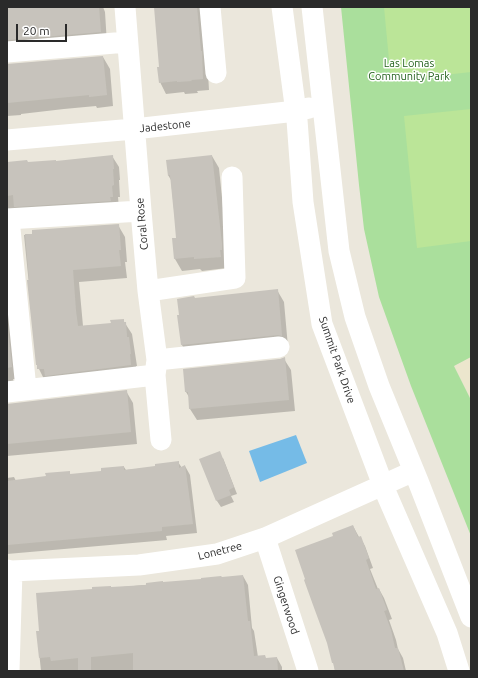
<!DOCTYPE html>
<html>
<head>
<meta charset="utf-8">
<style>
	body { margin:0 }
	#map { position:relative; width:478px; height:678px; overflow:hidden; background:#ebe7dc; font-family:Ubuntu,sans-serif }
	canvas { display:block }
	.frame { position:absolute; inset:0; border:8px solid #2a2a2a; pointer-events:none }
	.scale { position:absolute; left:16px; top:24px; width:51px; height:18px; box-sizing:border-box; border:2px solid #2a2a2a; border-top:0; padding-left:5px; font-size:12px; line-height:14px; white-space:nowrap; color:#2a2a2a; -webkit-text-stroke:3px #fff; paint-order:stroke }
</style>
</head>
<body>
<div id="map">
<canvas width="478" height="678"></canvas>
<div class="frame"></div>
<div class="scale">20 m</div>
</div>
<script>
const context = document.querySelector('canvas').getContext('2d');
context.lineJoin = 'round';
function paint(path, color) {
  context.fillStyle = color;
  context.fill(path, 'evenodd');
}
function trace(path, color, width, dash) {
  context.strokeStyle = color;
  context.lineWidth = width;
  context.lineCap = dash ? 'butt' : 'round';
  context.setLineDash(dash || []);
  context.stroke(path);
}
function drawText(font, color, halo, rows, align = 'center') {
  context.font = font + ' Ubuntu,sans-serif';
  context.lineWidth = 3;
  context.setLineDash([]);
  context.textBaseline = 'middle';
  context.strokeStyle = halo;
  context.fillStyle = color;
  for (const [text, x, y, turn = 0] of rows) {
    context.save();
    context.translate(x, y);
    context.rotate((+turn || 0) * Math.PI / 180);
    context.textAlign = isNaN(turn) ? turn : align;
    if (halo) context.strokeText(text, 0, 0);
    context.fillText(text, 0, 0);
    context.restore();
  }
}
const education = new Path2D(`
	M471 357V400L454 366Z`);
const green = new Path2D(`
	M341 7H471V357L454 366 471 400V536L411 386 379 297 364 229 359 185Z`);
const pitch = new Path2D(`
	M384 7H471V72L391 81Z
	M471 109V241L417 248 404 116Z`);
const water = new Path2D(`
	M296 435 307 463 260 482 249 451Z`);
const shadow = new Path2D(`
	M7 7H103L105 12 107 44 7 43Z
	M155 7H204L209 90 197 91 198 93 185 94 184 92 166 94 160 82V68Z
	M103 57 110 69 113 106 97 108 96 106 64 109 21 114V115L7 116V65Z
	M112 156 119 167 120 180H119L120 197H118L119 208 7 221V163L56 162Z
	M212 156 219 168 228 257 227 268 202 271 200 269 182 271 175 259 173 239H177L171 180 168 175Z
	M118 225 125 237 127 262H125L127 278 79 282 83 326 112 324 123 320 132 334 137 366H136L137 376 45 381 37 365 24 235Z
	M7 271 18 379H13L14 382 7 394Z
	M277 290 284 302 288 347 188 357 182 345 178 316 195 299Z
	M284 359 291 370 295 411 197 420 190 409 189 397 186 392 184 370Z
	M126 391 133 403 137 444 7 456V405Z
	M223 458 237 494 231 496 234 502 221 507 217 501 201 460Z
	M178 462 182 468 185 466 190 475 197 533 166 536 167 540 7 554V478L14 477 16 481 47 477 69 472 71 475 102 472 124 467 126 470 156 467Z
	M353 526 359 537H360L365 546 373 568 370 569 378 589H379L384 598 392 619 389 620 396 640 398 649 403 658 406 671H335L333 656 334 537Z
	M243 576 248 585 252 628 254 631 258 657 266 659 277 658 282 667V671H41L37 632 111 588Z`);
const building = new Path2D(`
	M7 7H99L101 32 8 40Z
	M154 7H197L201 51H202L203 79 191 80 192 81 177 82V81L159 83 157 67H159Z
	M103 56 107 95 89 97V95L7 103V64Z
	M113 155 114 169H113L114 185 112 186 113 197H110L111 201 14 207 13 195 7 196V162L27 160 28 162 56 160V161Z
	M212 155 222 244V250H220L221 257 194 259V257L174 259 172 238H176L174 215 170 175 168 176 166 160Z
	M119 224 121 250H119L121 266 73 270 76 311 78 326 111 323 110 320 124 319V322H126L127 337H129L131 354H130L131 365 45 376 44 369H37V365H36L27 280H29L25 234H32V230Z
	M278 289 282 336 278 335 181 345 177 315H179L177 299 194 296 195 298Z
	M7 320 12 367 7 368Z
	M285 357 289 400 189 409 188 392H185L183 369 280 359Z
	M127 390 131 432 7 444V404Z
	M220 451 234 487 229 490 231 495 216 501 199 459Z
	M179 461V468L185 465 193 524 162 527V531L7 545V481L46 476 45 473 70 471V474L101 471V468L124 466V470L155 466V464Z
	M353 525 358 537 361 536 369 558 366 560 376 589 379 588 387 610 384 611 391 630 395 648H398L404 671H335L333 663H332L327 643 313 605 304 580 305 579 295 550 333 536 332 533Z
	M243 575 248 621H250L254 656 265 655 266 658 277 657 278 671H133V653L91 657V671H78V658L51 661 50 657 39 658 36 631H39L36 593 92 589V587L111 586V587L146 585V583L163 581V582L201 579V578L221 576 222 577Z`);
const minor = new Path2D(`
	M125 7 141 211 148 291 157 360 155 375 161 440
	M210 7 216 73
	M282 7 297 120 303 202 322 324 386 493 447 633 459 671
	M312 7 339 251 355 317 379 386 418 481 471 617
	M7 52 127 42
	M7 140 134 129 296 111 309 108
	M7 219 141 211
	M9 219 26 389
	M148 291 235 278 232 177
	M157 360 279 347
	M7 392 155 375
	M265 538 308 671
	M7 570 12 571 139 565 217 554 265 538 414 471
	M9 671 12 571`);
const parkNames = [
	["Las Lomas",409,63],
	["Community Park",409,76]
];
const streetNames = [
	["Jadestone",165,126,-6],
	["Coral Rose",142,224,-95],
	["Summit Park Drive",337,360,71],
	["Lonetree",220,551,-14],
	["Gingerwood",286,605,72]
];
paint(education, '#ece6cd');
paint(green, '#aadf9c');
paint(pitch, '#bbe598');
paint(water, '#75bbe7');
paint(shadow, '#0003');
paint(building, '#c7c3bc');
trace(minor, '#fff', 21);
drawText('11px', '#24621e', '#fff', parkNames);
drawText('11px', '#2a2a2a', '#fff', streetNames);
</script>
</body>
</html>
